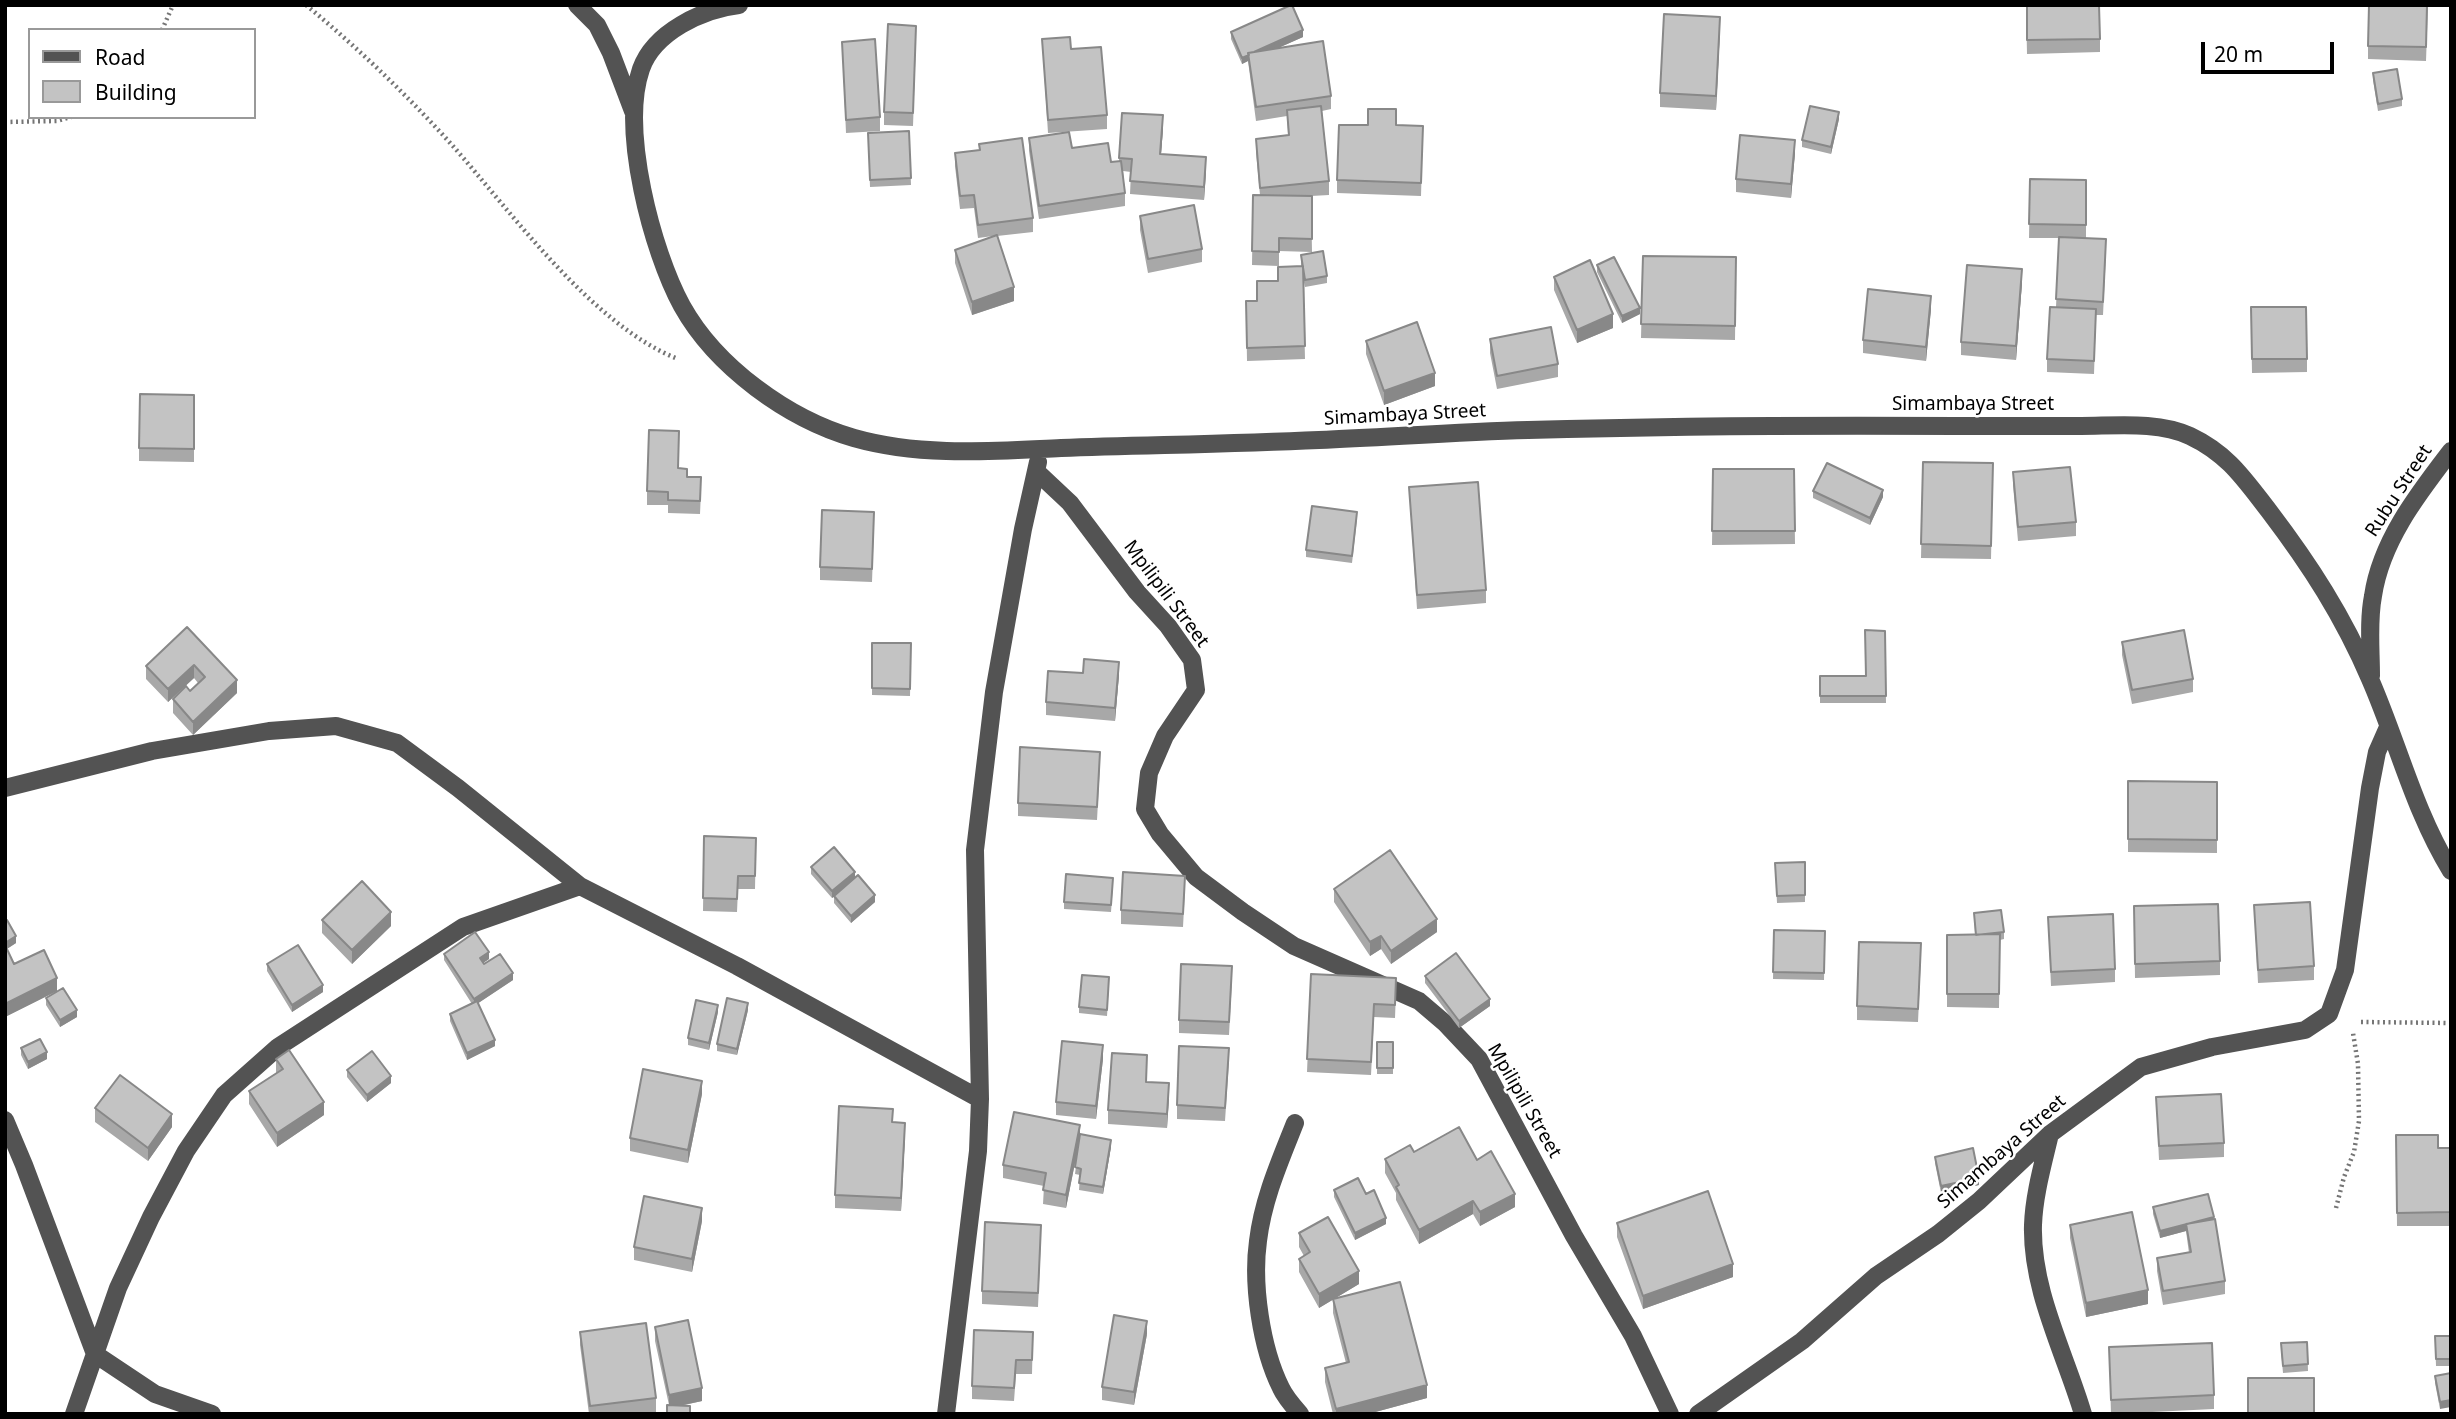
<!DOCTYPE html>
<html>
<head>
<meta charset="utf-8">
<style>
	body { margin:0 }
	#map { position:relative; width:2456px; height:1419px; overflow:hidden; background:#fff; font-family:"Noto Sans",sans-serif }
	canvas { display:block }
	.frame { position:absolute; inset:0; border:7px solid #000; pointer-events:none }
	.legend { position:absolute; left:28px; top:28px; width:228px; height:91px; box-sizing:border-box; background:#fff; border:2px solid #999; margin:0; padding:9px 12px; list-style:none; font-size:21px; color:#000 }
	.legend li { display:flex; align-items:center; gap:14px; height:35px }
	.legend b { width:35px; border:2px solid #999 }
	.scale { position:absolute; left:2201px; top:42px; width:133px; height:32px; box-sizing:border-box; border:4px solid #000; border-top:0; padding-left:9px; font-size:21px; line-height:24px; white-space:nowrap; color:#000; -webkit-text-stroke:5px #fff; paint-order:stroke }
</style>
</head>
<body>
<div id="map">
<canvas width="2456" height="1419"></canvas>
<div class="frame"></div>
<ul class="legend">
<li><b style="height:9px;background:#535353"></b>Road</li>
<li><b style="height:19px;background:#c3c3c3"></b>Building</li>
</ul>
<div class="scale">20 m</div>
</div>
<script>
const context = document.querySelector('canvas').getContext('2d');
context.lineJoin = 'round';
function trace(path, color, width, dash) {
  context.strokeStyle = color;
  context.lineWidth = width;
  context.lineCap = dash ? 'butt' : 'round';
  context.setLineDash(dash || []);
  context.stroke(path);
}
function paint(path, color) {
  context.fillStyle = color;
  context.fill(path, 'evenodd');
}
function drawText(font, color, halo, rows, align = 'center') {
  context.font = font + ' "Noto Sans",sans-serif';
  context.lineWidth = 5;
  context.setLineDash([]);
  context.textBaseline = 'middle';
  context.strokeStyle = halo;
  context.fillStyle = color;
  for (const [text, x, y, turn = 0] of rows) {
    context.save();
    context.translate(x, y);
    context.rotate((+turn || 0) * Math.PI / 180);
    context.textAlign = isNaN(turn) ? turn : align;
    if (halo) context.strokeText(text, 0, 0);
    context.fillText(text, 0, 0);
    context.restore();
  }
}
const path = new Path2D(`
	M306 5C358 48 407 95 452 145 513 214 592 325 678 359
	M162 30 173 5
	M5 122 57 121 71 117
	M2361 1022 2451 1023
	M2336 1208 2344 1177 2354 1152 2359 1121 2358 1064 2353 1033`);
const minor = new Path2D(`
	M577 5 597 25 611 53 633 111
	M739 5C703 9 654 32 641 69 620 130 652 251 682 306 716 367 788 419 854 438 921 457 993 451 1061 448 1147 445 1233 444 1319 440 1389 437 1458 432 1528 430 1671 426 1815 425 1958 426 1999 426 2040 426 2081 426 2115 426 2158 421 2190 436 2228 454 2244 479 2269 511 2310 565 2343 616 2370 679 2398 743 2414 811 2451 871
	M1037 472 1070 503 1137 592 1168 626 1192 660 1196 690 1165 736 1149 773 1145 809 1160 834 1196 877 1243 912 1294 946 1419 1001 1446 1024 1479 1059 1574 1236 1633 1336 1670 1414
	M2371 676C2371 650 2368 621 2373 596 2381 541 2418 494 2451 451
	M5 788 152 751 269 731 336 726 397 743 458 788 580 886 737 966 980 1099
	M5 1120 24 1165 95 1354 155 1394 212 1414
	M1295 1123C1280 1161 1263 1199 1258 1241 1252 1284 1261 1348 1281 1388 1285 1397 1293 1406 1300 1414
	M2050 1134C2043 1164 2034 1195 2033 1225 2031 1290 2065 1353 2083 1414
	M74 1414 118 1288 151 1217 186 1151 224 1095 278 1047 463 927 580 886
	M946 1414 978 1151 980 1099 975 850 994 692 1023 529 1038 462
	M1698 1414 1802 1341 1876 1276 1938 1234 1979 1201 2050 1134 2141 1067 2212 1047 2305 1030 2329 1014 2345 970 2370 788 2377 752 2388 727`);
const wall = new Path2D(`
	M2026 5 2100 39V52L2027 54Z
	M2428 5 2426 61 2368 59V46Z
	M1720 30 1716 110 1660 107V93Z
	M1231 32 1303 37 1278 48 1331 96V109L1322 111 1329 181V195L1311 196 1312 252 1279 251V266L1252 265 1253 195H1260L1256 152V139L1288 135 1287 116 1256 121 1248 61 1242 64 1231 39Z
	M916 39 913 126 884 125V112Z
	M1042 39 1107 115V129L1048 133Z
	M842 42 880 117V131L846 133Z
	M2373 73 2402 99V106L2378 111 2373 80Z
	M1122 113 1163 129 1161 154 1206 171 1204 200 1130 194 1131 172 1123 171 1125 193V206L1039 219 1029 151V138L1072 148 1111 162 1119 161Z
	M1839 119 1831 154 1802 147V140Z
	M1368 125H1396L1423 126 1421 196 1337 193V180Z
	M909 131 911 185 870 187 868 133Z
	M979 144 1033 218V232L997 236 1014 301 972 315 955 263V250L993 236 978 238 974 208 960 209 955 166V153L979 150Z
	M1795 153 1791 198 1736 192V179Z
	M2030 179 2086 180V238L2106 253 2103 315H2096L2094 374 2047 372V359L2056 307 2059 238H2029Z
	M1140 216 1202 249V262L1148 273 1140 230Z
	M1301 255 1327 276V283L1305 287 1303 277 1305 359 1247 361 1246 301H1257L1278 281V267L1301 266Z
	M1643 256 1736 257 1735 340 1641 338Z
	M1597 265 1640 314 1622 323 1597 272Z
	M1554 277 1613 328 1577 343 1554 290Z
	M2022 283 2016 360 1961 355V342Z
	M2251 307 2307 359V372L2252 373Z
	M1931 309 1926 361 1863 353V340Z
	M1490 339 1558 364V377L1497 389 1490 353Z
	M1366 341 1435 386 1384 405 1366 354Z
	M194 395V462L139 461V448Z
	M1923 462 1993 463 1991 559 1921 558Z
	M678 468 701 491 700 514 668 513V505H647V491Z
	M1713 469H1794L1795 544 1712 545Z
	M2013 472 2076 522V536L2018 541 2013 485Z
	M1409 487 1486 590V603L1417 609Z
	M1813 491 1883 497 1870 525 1813 498Z
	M1357 519 1352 563 1306 557V550Z
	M874 525 872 582 820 580V567Z
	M187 627 237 693 193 735 173 713V699L190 691 198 683 194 678 168 702 146 679V666Z
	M1885 631 1886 703H1820V676H1865Z
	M2122 642 2193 679V692L2132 704 2122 655Z
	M872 643H911L910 696 872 695Z
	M1119 675 1115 721 1046 715V702Z
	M1100 765 1097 820 1018 816V803Z
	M2128 781 2217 782V853L2128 852Z
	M704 836 756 838 755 889H738L737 912 703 911Z
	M1805 862V902L1777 903 1775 863Z
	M811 867 855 878 875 902 851 923 834 903V897L832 898 811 874Z
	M1113 885 1111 912 1064 909V902Z
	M1185 889 1183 927 1121 924V910Z
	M1334 889 1437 932 1391 964 1381 949 1370 956 1334 902Z
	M2254 905 2314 966V980L2258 983Z
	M2134 906 2220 961V975L2135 978Z
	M1974 913 2004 932V939L2000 940 1999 1008 1947 1007V935H1975Z
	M2048 917 2115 969V982L2051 986Z
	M322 920 391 926 352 964 322 933Z
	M5 921 16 943 7 949 14 964 57 991 77 1017 60 1027 46 1005V998L55 992 5 1017Z
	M1774 930 1825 931 1824 980 1773 979Z
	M444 954 489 959 483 963 484 964 513 980 478 1003 495 1046 467 1060 450 1021V1014L472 1004 444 960Z
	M1921 957 1918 1022 1857 1020V1006Z
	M267 964 323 992 292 1012 267 971Z
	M1311 974 1396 991 1395 1018 1374 1017 1371 1075 1307 1072Z
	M1425 976 1490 1006 1459 1028 1425 983Z
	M1232 980 1229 1035 1179 1033V1020Z
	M1109 984 1107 1016 1079 1013V1007Z
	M748 1010 737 1055 717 1051V1044Z
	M718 1012 709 1050 688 1045V1038Z
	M1377 1042H1393V1074H1377Z
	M21 1048 47 1059 28 1069 21 1055Z
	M276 1059 324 1115 277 1147 249 1104V1091L276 1073Z
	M1103 1059 1096 1119 1056 1115V1102Z
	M1229 1061 1225 1121 1177 1119V1105Z
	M347 1070 391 1083 367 1102 347 1077Z
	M1147 1082 1169 1096 1167 1128 1108 1124V1110Z
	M702 1094 688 1163 630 1151V1138Z
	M2156 1097 2224 1143V1157L2159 1160Z
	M95 1108 172 1127 148 1161 95 1122Z
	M893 1122 905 1136 901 1211 835 1208V1195Z
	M2396 1135 2438 1148H2451V1226H2397Z
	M1080 1137 1111 1147 1103 1194 1079 1190 1080 1175 1075 1174 1079 1142 1066 1208 1043 1204 1044 1186 1003 1178V1165Z
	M1414 1152 1477 1160 1515 1207 1480 1226 1473 1214 1419 1244 1396 1200V1193L1385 1173V1159Z
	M1935 1157 1979 1185 1941 1193 1935 1163Z
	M1334 1190 1366 1194 1386 1224 1355 1240 1334 1197Z
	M2153 1207 2214 1219 2225 1281V1294L2163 1305 2157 1271V1258L2189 1253 2186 1231 2160 1238 2153 1214Z
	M702 1221 692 1272 634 1260V1247Z
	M1617 1223 1733 1277 1643 1309 1617 1237Z
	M2070 1225 2148 1304 2086 1317 2070 1238Z
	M1299 1233 1359 1284 1319 1308 1299 1272V1259L1304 1256 1299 1247Z
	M1041 1238 1038 1307 982 1304V1291Z
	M1333 1299 1427 1398 1368 1414H1333L1325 1382V1368L1346 1363 1333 1313Z
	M655 1327 702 1401 680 1406 669 1405 655 1341Z
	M580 1332 656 1398V1412L639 1414H589L580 1345Z
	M1033 1332 1032 1374H1016L1014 1401 972 1399V1386Z
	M1147 1334 1134 1405 1102 1400V1387Z
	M2435 1336H2451V1366H2436Z
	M2307 1342 2308 1371 2283 1373 2281 1350Z
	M2109 1347 2214 1395V1409L2111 1414Z
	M2451 1373 2440 1409 2435 1383V1376Z`);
const shadedWall = new Path2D(`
	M1720 17V30L1716 110V96Z
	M1303 30V37L1249 61V55Z
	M1248 55V61L1242 64V58Z
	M1839 112V119L1831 154V147Z
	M1163 115V129L1160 167V154Z
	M1795 140V153L1791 198V184Z
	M1206 157V171L1204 200V187Z
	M2022 269V283L2016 360V346Z
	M1014 287V301L972 315V302Z
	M1931 296V309L1926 361V347Z
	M1640 308V314L1622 323V316Z
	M1613 314V328L1577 343V330Z
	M1435 373V386L1384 405V391Z
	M1883 490V497L1870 525V518Z
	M1119 662V675L1115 721V708Z
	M194 665V678L168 702V689Z
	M237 680V693L193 735V722Z
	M855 872V879L832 898V891Z
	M875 895V902L851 923V916Z
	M391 912V926L352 964V950Z
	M1437 919V932L1391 964V951Z
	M16 936V943L5 950V943Z
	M1381 936V949L1370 956V942Z
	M489 952V959L480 965V958Z
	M513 973V980L474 1006V999Z
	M57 978V991L5 1017V1004Z
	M323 985V992L292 1012V1005Z
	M1490 999V1006L1459 1028V1021Z
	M748 1003V1010L737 1055V1049Z
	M718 1005V1012L709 1050V1043Z
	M77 1010V1017L60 1027V1020Z
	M495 1040V1046L467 1060V1053Z
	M1103 1045V1059L1096 1119V1106Z
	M47 1052V1059L28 1069V1062Z
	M391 1076V1083L367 1102V1095Z
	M702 1081V1094L688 1163V1150Z
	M1169 1083V1096L1167 1128V1114Z
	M324 1102V1115L277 1147V1133Z
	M172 1114V1127L148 1161V1148Z
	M905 1123V1136L901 1211V1198Z
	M1080 1125V1138L1066 1208V1195Z
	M1111 1140V1147L1103 1194V1187Z
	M1979 1178V1185L1941 1193V1186Z
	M1515 1194V1207L1480 1226V1212Z
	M1473 1201V1214L1419 1244V1230Z
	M702 1208V1221L692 1272V1259Z
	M1386 1218V1224L1355 1240V1233Z
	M2186 1224V1231L2160 1238V1231Z
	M1733 1264V1277L1643 1309V1296Z
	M1359 1271V1284L1319 1308V1294Z
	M2148 1290V1304L2086 1317V1303Z
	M1147 1321V1334L1134 1405V1392Z
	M1427 1385V1398L1368 1414H1336V1409Z
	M702 1388V1401L669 1408V1395Z
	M2451 1400V1407L2440 1409V1402Z`);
const building = new Path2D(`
	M1291 5H1292L1303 30 1254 52 1248 53 1249 55 1242 58 1231 32Z
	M2027 5H2099L2100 39 2027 40Z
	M2369 5H2427L2426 47 2368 46Z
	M1664 14 1720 17 1716 96 1660 93Z
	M888 24 916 26 913 113 884 112Z
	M1070 37 1071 49 1101 47 1107 115 1048 120 1042 39Z
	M875 39 880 117 846 120 842 42Z
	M1323 41 1331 96 1256 107 1248 53Z
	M2397 69 2402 99 2378 104 2373 73Z
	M1321 106 1329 181 1260 188 1256 139 1289 135 1287 110Z
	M1810 106 1839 112 1831 147 1802 140Z
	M1368 109H1396V125L1423 126 1421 183 1337 180 1339 125H1368Z
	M1122 113 1163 115 1160 154 1206 157 1204 187 1130 181 1132 159 1119 158Z
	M909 131 911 178 870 180 868 133Z
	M1069 132 1072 148 1108 143 1111 162 1121 161 1125 193 1039 206 1029 138Z
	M1740 135 1795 140 1791 184 1736 179Z
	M1022 138 1033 218 978 225 974 195 960 196 955 153 980 150 979 144Z
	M2030 179 2086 180V225L2029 224Z
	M1253 195 1312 196V239L1279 238V252L1252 251Z
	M1194 205 1202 249 1148 259 1140 216Z
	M997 235 1014 287 972 302 955 250Z
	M2059 237 2106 239 2103 302 2056 299Z
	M1323 251 1327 276 1305 280 1301 255Z
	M1643 256 1736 257 1735 326 1641 324Z
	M1614 257 1640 308 1622 316 1597 265Z
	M1590 260 1613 314 1577 330 1554 277Z
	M1967 265 2022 269 2016 346 1961 342Z
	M1303 266 1305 346 1247 348 1246 301H1257V281H1278V267Z
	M1868 289 1931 296 1926 347 1863 340Z
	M2050 307 2096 309 2094 361 2047 359Z
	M2251 307H2306L2307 359H2252Z
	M1417 322 1435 373 1384 391 1366 341Z
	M1551 327 1558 364 1497 376 1490 339Z
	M140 394 194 395V449L139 448Z
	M649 430 679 431 678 468 687 469V477H701L700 501 668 500V492L647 491Z
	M1923 462 1993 463 1991 546 1921 544Z
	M1827 463 1883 490 1870 518 1813 491Z
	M2070 467 2076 522 2018 527 2013 472Z
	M1713 469H1794L1795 531H1712Z
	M1478 482 1486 590 1417 595 1409 487Z
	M1312 506 1357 512 1352 556 1306 550Z
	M822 510 874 512 872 569 820 567Z
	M187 627 237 680 193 722 173 699 186 686 190 691 205 677 194 665 168 689 146 666Z
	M1865 630 1885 631 1886 696H1820V676H1866Z
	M2184 630 2193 679 2132 690 2122 642Z
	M872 643H911L910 689 872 688Z
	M1084 659 1119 662 1115 708 1046 702 1048 671 1083 673Z
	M1020 747 1100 752 1097 807 1018 803Z
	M2128 781 2217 782V840L2128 839Z
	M704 836 756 838 755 876H738L737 899 703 898Z
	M834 847 855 872 832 891 811 867Z
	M1390 850 1437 919 1391 951 1381 936 1370 942 1334 889Z
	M1805 862V895L1777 896 1775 863Z
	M1123 872 1185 876 1183 914 1121 910Z
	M1066 874 1113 878 1111 905 1064 902Z
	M858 875 875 895 851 916 834 896Z
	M362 881 391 912 352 950 322 920Z
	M2310 902 2314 966 2258 970 2254 905Z
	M2218 904 2220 961 2135 964 2134 906Z
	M2001 910 2004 932 1976 935 1974 913Z
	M2113 914 2115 969 2051 972 2048 917Z
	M7 920 16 936 5 943V921Z
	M1774 930 1825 931 1824 973 1773 972Z
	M475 932 489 952 480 958 484 964 500 954 513 973 474 999 444 954Z
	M2000 934 1999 994H1947V935Z
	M1859 942 1921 943 1918 1009 1857 1006Z
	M298 945 323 985 292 1005 267 964Z
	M5 947H6L14 964 44 950 57 978 5 1004Z
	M1456 953 1490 999 1459 1021 1425 976Z
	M1181 964 1232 966 1229 1022 1179 1020Z
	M1311 974 1396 978 1395 1005 1374 1004 1371 1062 1307 1059Z
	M1082 975 1109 977 1107 1010 1079 1007Z
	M63 988 77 1010 60 1020 46 998Z
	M727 998 748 1003 737 1049 717 1044Z
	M696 1000 718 1005 709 1043 688 1038Z
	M477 1001 495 1040 467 1053 450 1014Z
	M40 1039 47 1052 28 1062 21 1048Z
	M1062 1041 1103 1045 1096 1106 1056 1102Z
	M1377 1042H1393V1068H1377Z
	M1179 1046 1229 1048 1225 1108 1177 1105Z
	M289 1050 324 1102 277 1133 249 1091 283 1069 276 1059Z
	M372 1051 391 1076 367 1095 347 1070Z
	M1112 1053 1147 1055 1146 1082 1169 1083 1167 1114 1108 1110Z
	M643 1069 702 1081 688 1150 630 1138Z
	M120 1075 172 1114 148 1148 95 1108Z
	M2221 1094 2224 1143 2159 1146 2156 1097Z
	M839 1106 893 1109 892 1122 905 1123 901 1198 835 1195Z
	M1014 1112 1080 1125 1066 1195 1043 1190 1046 1173 1003 1165Z
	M1459 1127 1477 1160 1491 1151 1515 1194 1480 1212 1473 1201 1419 1230 1396 1187 1399 1185 1385 1159 1410 1145 1414 1152Z
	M1080 1134 1111 1140 1103 1187 1079 1183 1081 1169 1075 1167Z
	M2396 1135H2438V1148H2451V1212L2397 1213Z
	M1973 1148 1979 1178 1941 1186 1935 1157Z
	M1358 1178 1366 1194 1374 1190 1386 1218 1355 1233 1334 1190Z
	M1708 1191 1733 1264 1643 1296 1617 1223Z
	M2208 1194 2214 1217 2160 1231 2153 1207Z
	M644 1196 702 1208 692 1259 634 1247Z
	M2132 1212 2148 1290 2086 1303 2070 1225Z
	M1328 1217 1359 1271 1319 1294 1299 1259 1310 1252 1299 1233Z
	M2215 1219 2225 1281 2163 1291 2157 1258 2191 1252 2186 1224Z
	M985 1222 1041 1225 1038 1293 982 1291Z
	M1400 1282 1427 1385 1336 1409 1325 1368 1349 1362 1333 1299Z
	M1114 1315 1147 1321 1134 1392 1102 1387Z
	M688 1320 702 1388 669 1395 655 1327Z
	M646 1323 656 1398 590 1406 580 1332Z
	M974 1330 1033 1332 1032 1360H1016L1014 1388 972 1386Z
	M2435 1336H2451V1359H2436Z
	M2307 1342 2308 1364 2283 1366 2281 1343Z
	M2212 1343 2214 1395 2111 1400 2109 1347Z
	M2451 1373V1400L2440 1402 2435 1376Z
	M2248 1378H2314V1414H2248Z
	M667 1405 690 1406V1414H667Z`);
const streetNames = [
	["Simambaya Street",1973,405],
	["Simambaya Street",1405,415,-3],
	["Rubu Street",2399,491,-57],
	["Mpilipili Street",1166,594,53],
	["Mpilipili Street",1524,1101,60],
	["Simambaya Street",2002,1152,-41]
];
trace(path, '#757575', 4.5, [2, 3.5]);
trace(minor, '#535353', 18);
paint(wall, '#a8a8a8');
paint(shadedWall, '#888');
paint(building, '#c3c3c3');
trace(building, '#888', 2);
drawText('19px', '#000', '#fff', streetNames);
</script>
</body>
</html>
